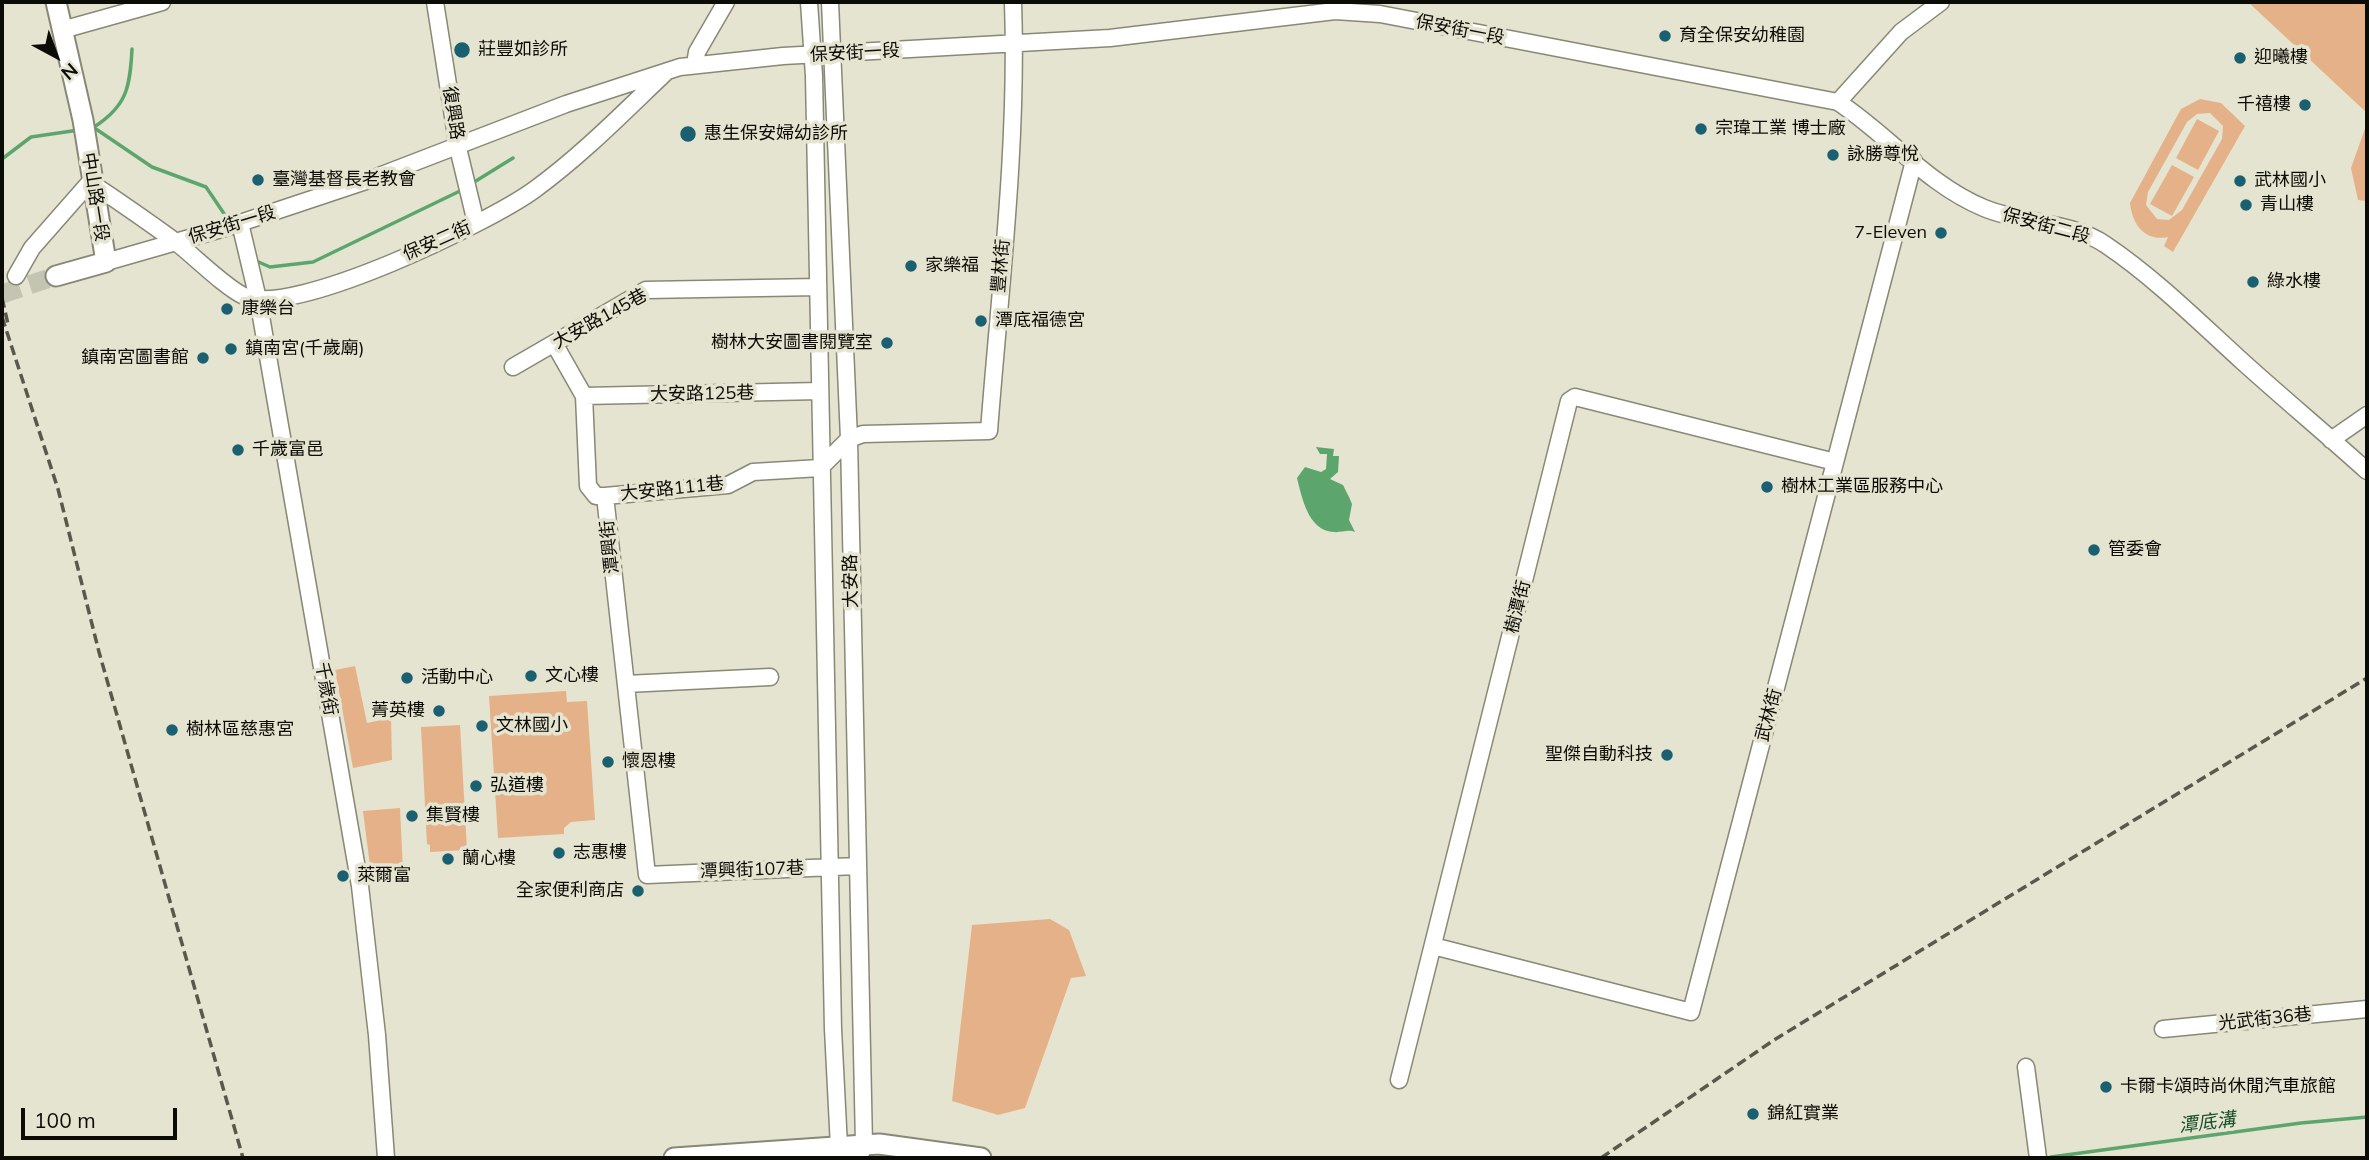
<!DOCTYPE html>
<html>
<head>
<meta charset="utf-8">
<style>
	body { margin:0 }
	#map { position:relative; width:2369px; height:1160px; overflow:hidden; background:#e5e4d0; font-family:Mulish,sans-serif }
	canvas { display:block }
	.frame { position:absolute; inset:0; border:4px solid #0c0c06; pointer-events:none }
	.north { position:absolute; left:21px; top:21px; width:70px; height:70px; -webkit-text-stroke:5px #e5e4d0; paint-order:stroke; rotate:139deg; font-size:19px; font-weight:700; line-height:28px; text-align:center; color:#0c0c06 }
	.north::after { content:''; display:block; margin:auto; width:24px; height:32px; background:#0c0c06; clip-path:polygon(50% 0,100% 100%,50% 72%,0 100%) }
	.scale { position:absolute; left:21px; top:1108px; width:156px; height:32px; box-sizing:border-box; border:4px solid #0c0c06; border-top:0; padding-left:9px; font-size:21px; line-height:24px; white-space:nowrap; color:#0c0c06; -webkit-text-stroke:5px #e5e4d0; paint-order:stroke }
</style>
</head>
<body>
<div id="map">
<canvas width="2369" height="1160"></canvas>
<div class="frame"></div>
<div class="north">N</div>
<div class="scale">100 m</div>
</div>
<script>
const context = document.querySelector('canvas').getContext('2d');
context.lineJoin = 'round';
function paint(path, color) {
  context.fillStyle = color;
  context.fill(path, 'evenodd');
}
function trace(path, color, width, dash) {
  context.strokeStyle = color;
  context.lineWidth = width;
  context.lineCap = dash ? 'butt' : 'round';
  context.setLineDash(dash || []);
  context.stroke(path);
}
function drawText(font, color, halo, rows, align = 'center') {
  context.font = font + ' Mulish,"Noto Sans TC",sans-serif';
  context.lineWidth = 7;
  context.setLineDash([]);
  context.textBaseline = 'middle';
  context.strokeStyle = halo;
  context.fillStyle = color;
  for (const [text, x, y, turn = 0] of rows) {
    context.save();
    context.translate(x, y);
    context.rotate((+turn || 0) * Math.PI / 180);
    context.textAlign = isNaN(turn) ? turn : align;
    if (halo) context.strokeText(text, 0, 0);
    context.fillText(text, 0, 0);
    context.restore();
  }
}
const green = new Path2D(`
	M2248 2H2367V113Z
	M2200 99 2221 103 2245 126 2173 252 2164 246 2168 237C2145 242 2132 224 2130 203L2181 109ZM2210 113 2223 126 2222 139 2182 210 2169 220 2157 219 2146 205 2148 192 2187 122 2197 114Z
	M2197 119 2219 131 2198 170 2176 158Z
	M2367 123V201L2358 200 2351 168Z
	M2172 165 2194 177 2172 216 2150 204Z
	M355 666 367 723 391 718 392 760 353 768 335 670Z
	M566 691 567 702 587 701 595 820 571 822 564 828V834L498 838 489 696Z
	M460 725 467 850 430 852V845L427 844 421 727Z
	M400 808 403 871 371 874 363 811Z
	M1050 919 1069 930 1086 976 1071 978 1025 1108 998 1115 952 1101 972 925Z`);
const water = new Path2D(`
	M1316 447 1334 449 1333 456H1339L1338 472 1330 479 1343 485 1349 497 1352 504 1349 520 1355 532C1348 529 1341 533 1333 532 1308 530 1302 498 1297 478L1305 467 1321 472 1326 469 1327 454H1320Z`);
const stream = new Path2D(`
	M93 127 152 167 206 187 229 221
	M94 127C127 106 130 87 132 49
	M2 159 31 137 79 130
	M471 184 513 158
	M254 260 270 267 313 262 462 190
	M2051 1157 2301 1123 2367 1117`);
const majorTunnel = new Path2D(`
	M2 294 56 276`);
const minor = new Path2D(`
	M435 2 458 148 476 223
	M809 2 814 76 833 1029 839 1147 844 1158
	M830 2 849 439 864 1145 859 1158
	M62 30 162 2
	M695 64 697 52 726 2
	M1838 102 1901 32 1941 2
	M240 223 258 299 360 886 377 1035 386 1158
	M106 262 228 227 366 181 566 104 680 67 783 56 1110 38 1335 11 1380 14 1838 102C1888 135 1928 185 1984 208 2022 224 2071 221 2106 245 2155 278 2199 322 2243 362 2284 399 2326 434 2367 471
	M16 276 32 248 90 182C119 202 149 222 177 243 195 257 226 288 244 296 293 318 490 222 534 190 582 155 623 113 665 73
	M555 345 584 396 588 486 596 496H605L647 875 857 866
	M513 367 646 290 818 287
	M584 396 820 391
	M2331 440 2367 415
	M605 496 728 485 753 472 820 468 849 439 863 434 989 431C1000 288 1018 145 1013 2
	M626 684 770 677
	M1433 946 1691 1012 1914 161
	M2163 1029 2367 1009
	M2026 1067 2038 1158
	M1399 1080 1569 401 1575 397 1835 462`);
const major = new Path2D(`
	M56 2 83 120 106 262 56 276
	M674 1158 879 1144 981 1158`);
const rail = new Path2D(`
	M2 298 8 324
	M2 317 58 489 99 652 243 1158
	M1601 1158 1774 1040 2367 678`);
const markers = [
	[1665,36,7,"#1a6071"],
	[462,50,9,"#1a6071"],
	[2240,58,7,"#1a6071"],
	[2305,105,7,"#1a6071"],
	[1701,129,7,"#1a6071"],
	[688,134,9,"#1a6071"],
	[1833,155,7,"#1a6071"],
	[258,180,7,"#1a6071"],
	[2240,181,7,"#1a6071"],
	[2246,205,7,"#1a6071"],
	[1941,233,7,"#1a6071"],
	[911,266,7,"#1a6071"],
	[2253,282,7,"#1a6071"],
	[227,309,7,"#1a6071"],
	[981,321,7,"#1a6071"],
	[887,343,7,"#1a6071"],
	[231,349,7,"#1a6071"],
	[203,358,7,"#1a6071"],
	[238,450,7,"#1a6071"],
	[1767,487,7,"#1a6071"],
	[2094,550,7,"#1a6071"],
	[531,676,7,"#1a6071"],
	[407,678,7,"#1a6071"],
	[439,711,7,"#1a6071"],
	[482,726,7,"#1a6071"],
	[172,730,7,"#1a6071"],
	[1667,755,7,"#1a6071"],
	[608,762,7,"#1a6071"],
	[476,786,7,"#1a6071"],
	[412,816,7,"#1a6071"],
	[559,853,7,"#1a6071"],
	[448,859,7,"#1a6071"],
	[343,876,7,"#1a6071"],
	[638,891,7,"#1a6071"],
	[2106,1087,7,"#1a6071"],
	[1753,1114,7,"#1a6071"]
];
const streetNames = [
	["保安街一段",1460,30,11],
	["保安街一段",855,53,-3],
	["復興路",453,113,81],
	["中山路一段",95,197,81],
	["保安街一段",232,225,-17],
	["保安街二段",2046,226,15],
	["保安二街",437,241,-24],
	["豐林街",1001,266,-85],
	["大安路145巷",600,319,-29],
	["大安路125巷",702,394,-1],
	["大安路111巷",672,489,-6],
	["潭興街",610,547,-96],
	["大安路",851,581,-91],
	["樹潭街",1518,607,-76],
	["千歲街",326,689,80],
	["武林街",1769,715,-75],
	["潭興街107巷",752,870,-2],
	["光武街36巷",2265,1019,-6]
];
const poiNames = [
	["育全保安幼稚園",1679,36],
	["莊豐如診所",478,50],
	["迎曦樓",2254,58],
	["千禧樓",2291,105,"right"],
	["宗瑋工業 博士廠",1715,129],
	["惠生保安婦幼診所",704,134],
	["詠勝尊悅",1847,155],
	["臺灣基督長老教會",272,180],
	["武林國小",2254,181],
	["青山樓",2260,205],
	["7-Eleven",1927,233,"right"],
	["家樂福",925,266],
	["綠水樓",2267,282],
	["康樂台",241,309],
	["潭底福德宮",995,321],
	["樹林大安圖書閱覽室",873,343,"right"],
	["鎮南宮(千歲廟)",245,349],
	["鎮南宮圖書館",189,358,"right"],
	["千歲富邑",252,450],
	["樹林工業區服務中心",1781,487],
	["管委會",2108,550],
	["文心樓",545,676],
	["活動中心",421,678],
	["菁英樓",425,711,"right"],
	["文林國小",496,726],
	["樹林區慈惠宮",186,730],
	["聖傑自動科技",1653,755,"right"],
	["懷恩樓",622,762],
	["弘道樓",490,786],
	["集賢樓",426,816],
	["志惠樓",573,853],
	["蘭心樓",462,859],
	["萊爾富",357,876],
	["全家便利商店",624,891,"right"],
	["卡爾卡頌時尚休閒汽車旅館",2120,1087],
	["錦紅實業",1767,1114]
];
const waterNames = [
	["潭底溝",2207,1123,-7]
];
paint(green, '#e5b188');
paint(water, '#5ca66e');
trace(stream, '#5ca66e', 3.5);
trace(majorTunnel, '#c4c4b2', 19, [19, 10]);
trace(minor, '#898876', 19);
trace(major, '#898876', 23);
trace(minor, '#fff', 16);
trace(major, '#fff', 19);
trace(rail, '#58584d', 3.5, [10, 5]);
for (const [x, y, r, color] of markers) {
  const dot = new Path2D();
  dot.arc(x, y, r, 0, 2 * Math.PI);
  context.fillStyle = color;
  context.fill(dot);
  trace(dot, '#e5e4d0', 2.5);
}
drawText('18px', '#0c0c06', '#e5e4d0', streetNames);
drawText('18px', '#0c0c06', '#e5e4d0', poiNames, 'left');
drawText('italic 19px', '#184e29', '#e5e4d0', waterNames);
</script>
</body>
</html>
